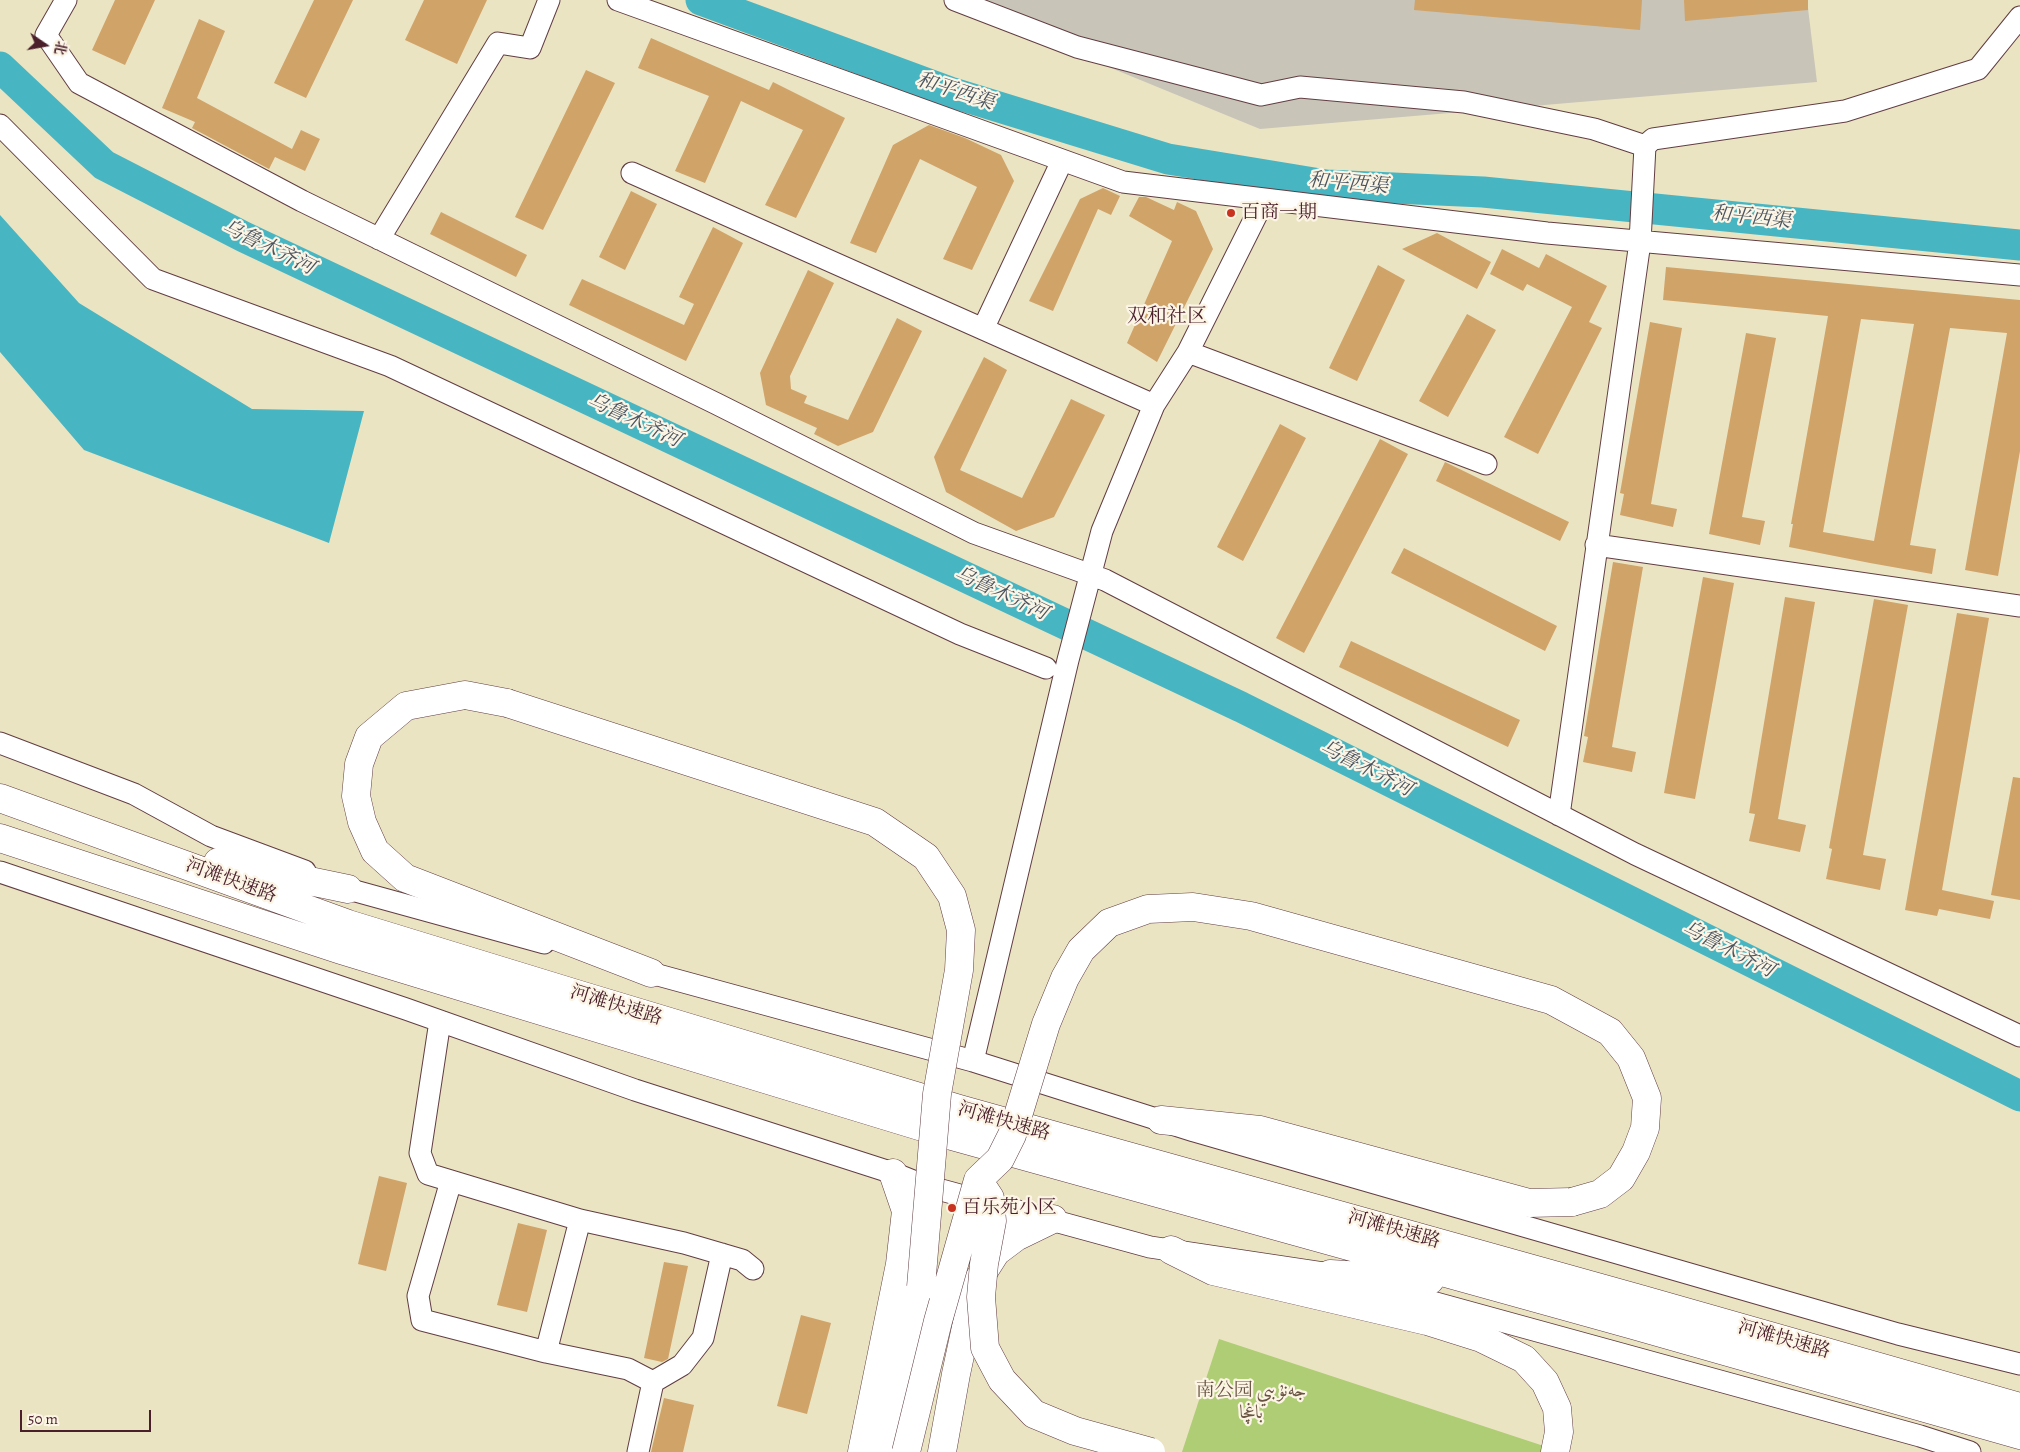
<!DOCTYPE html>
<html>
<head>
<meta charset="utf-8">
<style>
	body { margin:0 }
	#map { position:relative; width:2020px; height:1452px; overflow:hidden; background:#ebe4c3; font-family:Alegreya,"Noto Serif SC",serif }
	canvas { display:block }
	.north { position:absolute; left:20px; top:20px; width:50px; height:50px; -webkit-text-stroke:4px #fcf5e5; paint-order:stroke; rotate:102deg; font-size:14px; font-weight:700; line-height:20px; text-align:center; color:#4a1f2b }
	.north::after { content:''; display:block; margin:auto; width:18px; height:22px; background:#4a1f2b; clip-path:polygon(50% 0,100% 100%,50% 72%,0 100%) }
	.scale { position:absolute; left:20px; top:1410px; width:131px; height:22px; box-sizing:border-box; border:2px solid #4a1f2b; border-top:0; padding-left:6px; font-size:15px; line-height:18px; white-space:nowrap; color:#4a1f2b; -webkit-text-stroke:4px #fcf5e5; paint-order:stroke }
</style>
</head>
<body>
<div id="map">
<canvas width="2020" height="1452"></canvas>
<div class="north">北</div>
<div class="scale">50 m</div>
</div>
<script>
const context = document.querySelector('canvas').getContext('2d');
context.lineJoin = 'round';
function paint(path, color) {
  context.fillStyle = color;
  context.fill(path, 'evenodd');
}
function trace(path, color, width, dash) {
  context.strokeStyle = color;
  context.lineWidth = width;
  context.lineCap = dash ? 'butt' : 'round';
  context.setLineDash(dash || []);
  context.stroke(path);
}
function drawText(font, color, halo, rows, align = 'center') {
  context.font = font + ' Alegreya,Amiri,"Noto Serif SC",serif';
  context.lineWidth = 4.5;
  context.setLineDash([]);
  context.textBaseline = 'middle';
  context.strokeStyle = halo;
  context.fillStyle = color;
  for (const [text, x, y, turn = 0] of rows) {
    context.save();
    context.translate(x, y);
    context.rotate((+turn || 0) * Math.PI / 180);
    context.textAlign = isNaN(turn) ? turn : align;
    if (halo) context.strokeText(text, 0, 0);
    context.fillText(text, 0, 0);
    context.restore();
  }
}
const industrial = new Path2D(`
	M945 0H1807L1817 82 1260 129Z`);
const green = new Path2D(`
	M1219 1339 1562 1452H1182Z`);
const water = new Path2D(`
	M0 215 79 303 252 409 364 411 329 543 84 450 0 352Z`);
const river = new Path2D(`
	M701 0 950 92 1168 159 1326 185 1483 192 2020 245
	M0 67 104 165 244 237 1241 707 2020 1096`);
const building = new Path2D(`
	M115 0H155L125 65 92 50Z
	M314 0H353L306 98 274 83Z
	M424 0H487L457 64 405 40Z
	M1415 0H1642L1640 30 1414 10Z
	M1684 0H1808V10L1685 21Z
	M199 19 225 31 197 98 292 149 301 130 320 139 305 171 275 157 269 169 192 128 195 122 162 108Z
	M651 38 769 90 773 82 845 118 796 218 765 205 803 130 741 101 705 183 675 171 709 96 638 68Z
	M586 70 615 83 543 230 515 217Z
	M929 125 965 138 1001 155 1014 181 972 270 943 259 977 187 920 159 876 253 850 243 893 145Z
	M1103 188 1120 196 1111 215 1098 209 1053 311 1029 301 1080 199Z
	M631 191 657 204 625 270 599 257Z
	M1139 197H1146L1174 210 1177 202 1196 211 1213 249 1157 362 1127 343 1172 241 1129 216Z
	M441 212 527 255 516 277 430 234Z
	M713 227 743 243 686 361 569 305 582 279 684 325 694 304 679 297Z
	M1437 233 1491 262 1477 289 1402 249Z
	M1502 249 1539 268 1546 254 1607 286 1589 322 1602 328 1538 454 1504 437 1572 307 1527 284 1523 291 1490 274Z
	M1378 265 1405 280 1357 381 1329 368Z
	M1666 267 2020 300V451L1998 576 1965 570 2007 333 1950 328 1910 545 1936 549 1932 574 1870 563 1789 547 1793 524H1791L1828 316 1663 300ZM1861 319 1914 324 1874 541 1823 532Z
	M808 270 834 283 790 376 791 389 807 396 804 403 848 420 897 318 922 331 873 432 838 446 814 434 817 428 766 405 760 373Z
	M1467 314 1496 330 1448 417 1419 401Z
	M1650 322 1682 328 1651 504 1677 509 1673 527 1620 515 1624 494 1620 493Z
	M1746 333 1776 338 1742 517 1765 521 1760 545 1709 534Z
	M984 357 1007 370 960 470 1022 498 1071 399 1105 415 1054 517 1016 531 946 492 934 457Z
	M1280 424 1306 438 1243 561 1217 547Z
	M1380 439 1408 454 1304 653 1276 638Z
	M1445 462 1569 522 1560 541 1436 481Z
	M1404 548 1557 626 1545 651 1391 573Z
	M1613 562 1643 567 1612 747 1636 752 1632 772 1583 762 1588 737 1584 736Z
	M1703 577 1734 583 1695 799 1664 793Z
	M1785 597 1815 602 1778 819 1806 825 1800 852 1749 841 1755 814 1749 813Z
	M1874 599 1908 605 1863 855 1886 859 1880 890 1826 879 1832 849 1829 848Z
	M1957 613 1989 618 1942 890 1994 901 1990 919 1939 909 1937 916 1905 910Z
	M1351 641 1520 720 1508 747 1339 667Z
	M2013 777 2020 778V900L1991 895Z
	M379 1176 407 1183 386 1271 358 1264Z
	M518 1223 547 1230 527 1312 497 1305Z
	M664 1262 688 1266 668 1359 662 1362 644 1358Z
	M801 1315 831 1323 807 1414 777 1406Z
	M664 1398 694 1405 683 1452H651Z`);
const minor = new Path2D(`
	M66 0 46 35 79 83 302 201 717 404 974 533 1105 580 1635 854 2020 1036
	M618 0 1123 182 1547 233 2020 275
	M955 0 1077 47 1261 95 1300 87 1464 102 1594 129 1645 146
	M0 125 153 279 390 366 960 634 1046 668
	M632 173 1154 405
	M379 239 498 43 530 48 549 0
	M983 329 1062 161
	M1188 352 1486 464
	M1596 545 2020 606
	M0 743 134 794 211 836 305 871
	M1559 815 1640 242 1645 146 1653 139 1845 111 1978 69 2020 17
	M0 872 406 1009 635 1090 893 1173 923 1185 1150 1247 1330 1274 1920 1436 1970 1452
	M335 884 348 889 544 943
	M636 969 973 1061 1194 1131 1898 1334 2020 1364
	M440 1021 420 1153 428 1174 580 1220 684 1243 742 1260 753 1269
	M973 1061 1068 660 1102 531 1154 405 1188 352 1264 200
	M451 1181 418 1296 422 1320 546 1352 628 1369 653 1382 638 1452
	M546 1352 580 1220
	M653 1382 682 1365 703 1338 722 1254`);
const major = new Path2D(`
	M976 1249 982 1241 1009 1224 1049 1220`);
const highway = new Path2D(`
	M507 703 465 695 406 706 369 737 359 764 356 796 362 822 375 851 405 878 651 973
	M0 798 348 924 580 995 959 1109 1640 1299 2020 1407
	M0 838 341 950 952 1136 1633 1325 2020 1435
	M218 862 348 889
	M1161 1120 1260 1130 1529 1203 1572 1202
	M1171 1250 1213 1271 1427 1321 1481 1338 1524 1359 1545 1382 1557 1408 1559 1432 1555 1452
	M1330 1274 1430 1280
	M862 1452 900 1264 906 1211 893 1173
	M882 1452 886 1429 921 1287
	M942 1452 956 1374 975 1285 996 1252 1016 1237 1053 1219`);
const highwayBridge = new Path2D(`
	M507 703 875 822 926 857 952 896 961 930 959 970 937 1094 921 1287
	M978 1180 990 1198 992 1221 984 1264 981 1297 985 1348 1002 1380 1034 1414 1075 1431 1151 1452
	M906 1452 938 1321 978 1180 1000 1159 1012 1135 1046 1024 1065 978 1081 950 1109 923 1148 909 1193 907 1251 916 1551 1000 1610 1032 1631 1058 1647 1098 1645 1128 1636 1152 1621 1178 1600 1194 1572 1202`);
const markers = [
	[1231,213,5,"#c8321e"],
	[952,1208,5,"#c8321e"]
];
const poiNames = [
	["百商一期",1241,213],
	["百乐苑小区",962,1208]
];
const streetNames = [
	["河滩快速路",231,881,20],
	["河滩快速路",616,1006,17],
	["河滩快速路",1004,1122,16],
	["河滩快速路",1394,1230,16],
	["河滩快速路",1784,1340,16]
];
const parkNames = [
	["南公园 جەنۇبىي",1251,1391],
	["باغچا",1251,1413]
];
const waterNames = [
	["和平西渠",955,92,18],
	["和平西渠",1348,184,5],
	["和平西渠",1751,218,6],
	["乌鲁木齐河",268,248,26],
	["乌鲁木齐河",634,421,25],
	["乌鲁木齐河",1001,594,25],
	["乌鲁木齐河",1366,769,27],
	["乌鲁木齐河",1728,950,27]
];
const neighbourhoodNames = [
	["双和社区",1167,317]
];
paint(industrial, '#c8c4b8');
paint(green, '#aecd74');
paint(water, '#48b6c2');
trace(river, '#48b6c2', 31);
paint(building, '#d0a369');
trace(minor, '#623d42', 23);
trace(major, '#623d42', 29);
trace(highway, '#623d42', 29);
trace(minor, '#fff', 21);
trace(major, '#fff', 28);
trace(highway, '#fff', 28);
trace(highwayBridge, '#623d42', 29, []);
trace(highwayBridge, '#fff', 28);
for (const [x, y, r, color] of markers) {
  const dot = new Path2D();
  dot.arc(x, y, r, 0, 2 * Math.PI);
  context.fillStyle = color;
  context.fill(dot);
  trace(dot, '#fcf5e5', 2);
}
drawText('19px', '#4a1f2b', '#fcf5e5', poiNames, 'left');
drawText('19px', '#4a1f2b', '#fcf5e5', streetNames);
drawText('19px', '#685341', '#fcf5e5', parkNames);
drawText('italic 20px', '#495460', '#fcf5e5', waterNames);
drawText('20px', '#4a1f2b', '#fcf5e5', neighbourhoodNames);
</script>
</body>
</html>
